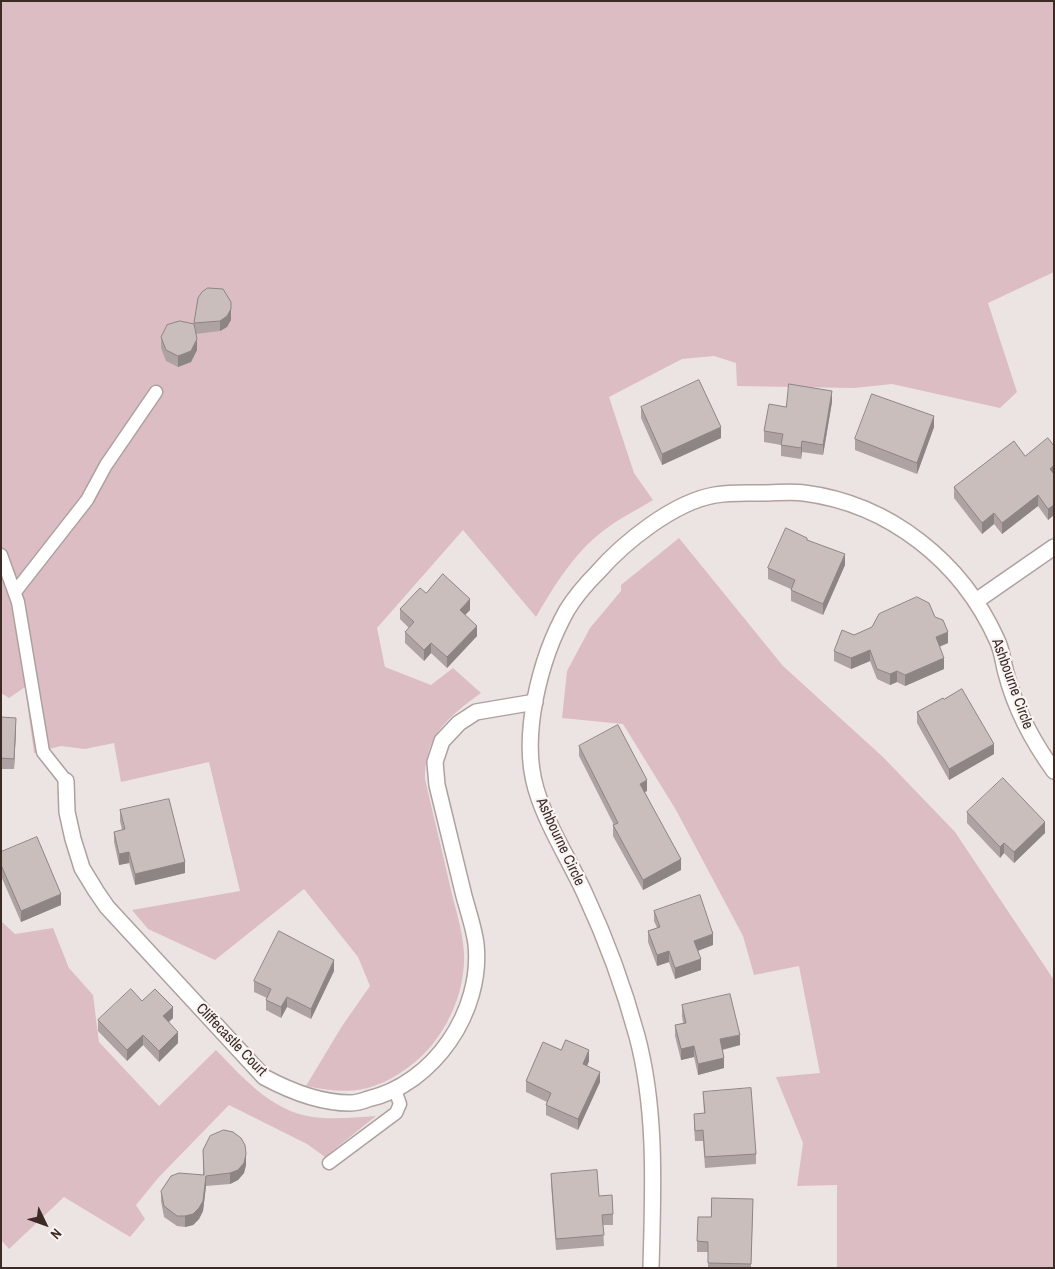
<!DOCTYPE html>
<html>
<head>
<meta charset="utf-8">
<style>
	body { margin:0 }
	#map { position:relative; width:1055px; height:1269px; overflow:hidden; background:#ece4e3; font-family:"Archivo Narrow",sans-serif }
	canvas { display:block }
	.frame { position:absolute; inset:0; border:2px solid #3c2b24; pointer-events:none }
	.north { position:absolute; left:20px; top:1199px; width:50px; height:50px; -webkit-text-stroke:4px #f9f4f4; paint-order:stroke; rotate:132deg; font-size:14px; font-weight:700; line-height:20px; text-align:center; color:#3c2b24 }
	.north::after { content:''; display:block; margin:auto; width:18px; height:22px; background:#3c2b24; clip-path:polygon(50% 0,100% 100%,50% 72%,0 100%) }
</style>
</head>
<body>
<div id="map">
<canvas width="1055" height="1269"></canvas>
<div class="frame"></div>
<div class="north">N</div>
</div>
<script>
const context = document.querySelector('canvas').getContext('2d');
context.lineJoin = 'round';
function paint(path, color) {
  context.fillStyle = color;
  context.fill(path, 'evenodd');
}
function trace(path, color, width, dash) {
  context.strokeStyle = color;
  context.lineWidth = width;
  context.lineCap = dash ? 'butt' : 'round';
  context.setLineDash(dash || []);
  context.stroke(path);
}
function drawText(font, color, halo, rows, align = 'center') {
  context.font = font + ' "Archivo Narrow",sans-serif';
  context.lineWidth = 4.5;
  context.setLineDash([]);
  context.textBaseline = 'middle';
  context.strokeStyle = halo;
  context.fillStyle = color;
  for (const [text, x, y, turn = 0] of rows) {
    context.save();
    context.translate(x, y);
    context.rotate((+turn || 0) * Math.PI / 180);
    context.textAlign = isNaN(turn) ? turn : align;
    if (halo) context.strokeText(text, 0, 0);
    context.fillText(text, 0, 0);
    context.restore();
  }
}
const green = new Path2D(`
	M1 1H1054V272L988 303 1017 392 1000 408 892 384 854 388 737 386 736 363 714 356 682 359 609 397 634 473 653 500C637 510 618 519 603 531 573 554 555 585 536 617L463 530 377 628 385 667 431 685 453 668 481 693C448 717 425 735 425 779 433 814 442 850 450 886 455 908 463 931 464 953 466 995 443 1042 410 1066 374 1093 348 1095 306 1086L342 1026 370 986 358 957 304 889 215 960 148 929 132 910 240 891 209 762 121 782 114 743 85 749 61 746 34 753 25 687 9 698 1 693Z
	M679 538 783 666 883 757 955 832 1054 980V1268H837V1185L797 1186 803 1143 776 1077 820 1073 799 966 754 975 743 936 676 810 623 724 562 718 567 671 590 628 621 591V585Z
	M1 921 15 934 53 928 69 968 93 995 99 1042 159 1106 216 1050C246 1081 276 1116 323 1118 340 1119 359 1117 376 1116L325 1157 307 1144 229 1105 159 1177 136 1205 145 1219 130 1237 64 1197 9 1249 1 1240Z`);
const lane = new Path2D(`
	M1 555 18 602 43 752 66 781
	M15 592 87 500 106 465 156 392
	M329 1163 396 1113 400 1104 395 1090`);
const street = new Path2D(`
	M976 601 1054 547
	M66 781 67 812 73 839 82 868 96 891 107 907 264 1077C290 1091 319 1103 350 1103 356 1103 363 1101 368 1099 434 1084 483 1011 476 944 474 928 468 911 464 896 455 859 446 822 437 785L435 762 442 741 459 723 476 712 535 702`);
const secondary = new Path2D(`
	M651 1268C653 1191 657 1111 637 1036 624 988 606 939 585 894 569 859 547 826 536 789 520 736 540 658 567 610 575 597 586 584 597 573 624 542 674 502 715 495 731 492 748 493 763 493 777 493 791 491 804 493 890 504 962 562 997 640 1002 650 1003 662 1006 673 1015 708 1033 742 1054 771`);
const wall = new Path2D(`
	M198 298 231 313V320L227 327 220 331 196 334 197 350 191 362 178 367 166 361 161 348V337L194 324Z
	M832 402 823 455 802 452 801 459 781 456V445L764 442V431L786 407Z
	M641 407 721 438 662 465 641 418Z
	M934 427 917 474 855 450V439Z
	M1054 446V515L1048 520 1038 506 1002 534 994 524 982 534 954 498V487L1025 456Z
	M807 540 845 565 823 615 791 601V589L768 579V568Z
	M426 593 470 610 465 615 477 636 447 668 431 653 424 661 405 643V632L409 628 400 619V609Z
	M854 635 948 643 939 647 944 669 905 686 897 682 890 685 877 679 870 661 851 669 834 661V651Z
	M917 712 994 754 949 780 917 723Z
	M1 717 16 729 14 769H1Z
	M579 746 647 791 645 792 681 870 643 890 613 836V825H614L579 756Z
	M120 810 185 873 135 885 129 863 119 865 114 842V832L122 830 120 821Z
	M967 812 1045 833 1014 863 1004 853 1000 858 967 823Z
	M1 852 61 905 21 922 1 876Z
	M654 911 713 945 698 951 701 970 675 979 669 962 657 966 648 942V931L657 928 654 921Z
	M334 971 311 1019 287 1007 281 1018 266 1010V1000L267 998 254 992V981Z
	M142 1001 173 1018 169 1022 178 1043 159 1062 143 1045 127 1061 98 1031V1020Z
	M682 1005 740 1045 723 1050 724 1068 698 1075 694 1057 681 1060 675 1036V1025L683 1023 682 1016Z
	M561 1050 589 1061 587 1066 600 1082 578 1130 546 1115V1105L547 1102 526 1092V1081Z
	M703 1092 756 1154V1164L705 1168 703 1141H695L694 1125V1114H704Z
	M203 1150 246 1165 244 1173 238 1180 230 1184 206 1186 203 1211 199 1219 193 1225 185 1227 177 1226 164 1217 161 1201V1191L203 1175Z
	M551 1174 599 1196 613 1214V1225H603L604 1246 556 1250 551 1184Z
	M753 1210 751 1268H708V1252H697V1241L711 1217Z`);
const shadedWall = new Path2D(`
	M231 302V320L227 327 220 331V321Z
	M197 339V350L191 362 178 367V356Z
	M832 391V402L823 455V445Z
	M934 416V427L917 474V463Z
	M721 427V438L662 465V454Z
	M802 441V452L801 459V448Z
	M1054 465V476L1050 469Z
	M1038 495V506L1002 534V523Z
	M1054 505V515L1048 520V509Z
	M994 513V524L982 534V523Z
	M845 554V565L823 615V604Z
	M470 599V610L460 620V610Z
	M477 626V636L447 668V657Z
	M948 632V643L936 648V637Z
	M431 643V653L424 661V650Z
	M870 650V661L851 669V658Z
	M944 658V669L905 686V675Z
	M897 671V682L890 685V674Z
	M16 718V729L14 769V759Z
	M994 744V754L949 780V769Z
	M647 780V791L640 794V784Z
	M1045 822V833L1014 863V852Z
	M1004 843V853L1000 858V847Z
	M129 852V863L119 865V854Z
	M681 859V870L643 890V880Z
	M185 862V873L135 885V874Z
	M61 894V905L21 922V911Z
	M713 934V945L694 952V941Z
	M669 951V962L657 966V955Z
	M701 959V970L675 979V968Z
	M334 960V971L311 1019V1009Z
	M287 997V1007L281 1018V1007Z
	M173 1007V1018L163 1027V1016Z
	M178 1032V1043L159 1062V1051Z
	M143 1035V1045L127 1061V1050Z
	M740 1035V1045L720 1050V1039Z
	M694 1046V1057L681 1060V1049Z
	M589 1050V1061L583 1075V1064Z
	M724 1058V1068L698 1075V1064Z
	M600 1072V1082L578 1130V1119Z
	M246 1154V1165L244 1173 238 1180 230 1184V1173Z
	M206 1176V1186L203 1211 199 1219 193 1225 185 1227V1216Z`);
const building = new Path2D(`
	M208 288 223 289 231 302V309L227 316 220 321 194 323 198 298 202 292Z
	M180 321 194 324 197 339 191 351 178 356 166 350 161 337 167 325Z
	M699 380 721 427 662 454 641 407Z
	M789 384 832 391 823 445 802 441 801 448 781 445 783 434 764 431 769 404 786 407Z
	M872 394 934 416 917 463 855 439Z
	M1048 438 1054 446V465L1050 469 1054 474V505L1048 509 1038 495 1002 523 994 513 982 523 954 487 1014 441 1025 456Z
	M786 528 807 538V540L845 554 823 604 791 590 795 580 768 568Z
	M443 574 470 599 460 610 477 626 447 657 431 643 424 650 405 632 414 622 400 609 420 588 426 593Z
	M917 597 929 603 935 617 943 620 948 632 936 637 944 658 905 675 897 671 890 674 877 669 870 650 851 658 834 651 842 630 854 635 872 627 879 614Z
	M962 689 994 744 949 769 917 712 943 698 944 699Z
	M1 717 16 718 14 759 1 758Z
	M618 725 647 780 640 784 681 859 643 880 613 825 618 823 579 746Z
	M1003 778 1045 822 1014 852 1004 843 1000 847 967 812Z
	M169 799 185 862 135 874 129 852 119 854 114 832 125 829 120 810Z
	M37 837 61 894 21 911 1 865V852Z
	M700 895 713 934 694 941 701 959 675 968 669 951 657 955 648 931 660 927 654 911Z
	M279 931 334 960 311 1009 287 997 281 1007 266 1000 271 989 254 981Z
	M131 989 142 1001 155 989 173 1007 163 1016 178 1032 159 1051 143 1035 127 1050 98 1020Z
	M730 994 740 1035 720 1039 724 1058 698 1064 694 1046 681 1049 675 1025 686 1023 682 1005Z
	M566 1040 589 1050 583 1064 600 1072 578 1119 546 1105 551 1093 526 1081 543 1042 561 1050Z
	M751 1088 756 1154 705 1157 703 1130 695 1131 694 1114 705 1113 703 1092Z
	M224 1130 233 1132 241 1138 245 1145 246 1154 244 1163 238 1170 230 1173 206 1176 203 1201 199 1208 193 1214 185 1216H177L164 1206 161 1191 171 1176 179 1173 204 1175 203 1150 210 1136Z
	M597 1170 599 1196 612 1195 613 1214 602 1215 604 1235 556 1239 551 1174Z
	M712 1198 753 1199 751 1264 708 1263V1242L697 1241 698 1217H711Z`);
const streetNames = [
	["Ashbourne Circle",1012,684,70],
	["Ashbourne Circle",560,842,65],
	["Cliffecastle Court",231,1040,46]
];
paint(green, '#dcbdc3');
trace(lane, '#ada19e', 15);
trace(street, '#ada19e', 18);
trace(secondary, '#b1a19d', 18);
trace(lane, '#fff', 12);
trace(street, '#fff', 15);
trace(secondary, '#fff', 15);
paint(wall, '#aea3a2');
paint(shadedWall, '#8d8584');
paint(building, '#cabebc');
trace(building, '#8d8584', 1);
drawText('15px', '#3c2b24', '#f9f4f4', streetNames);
</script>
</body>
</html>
